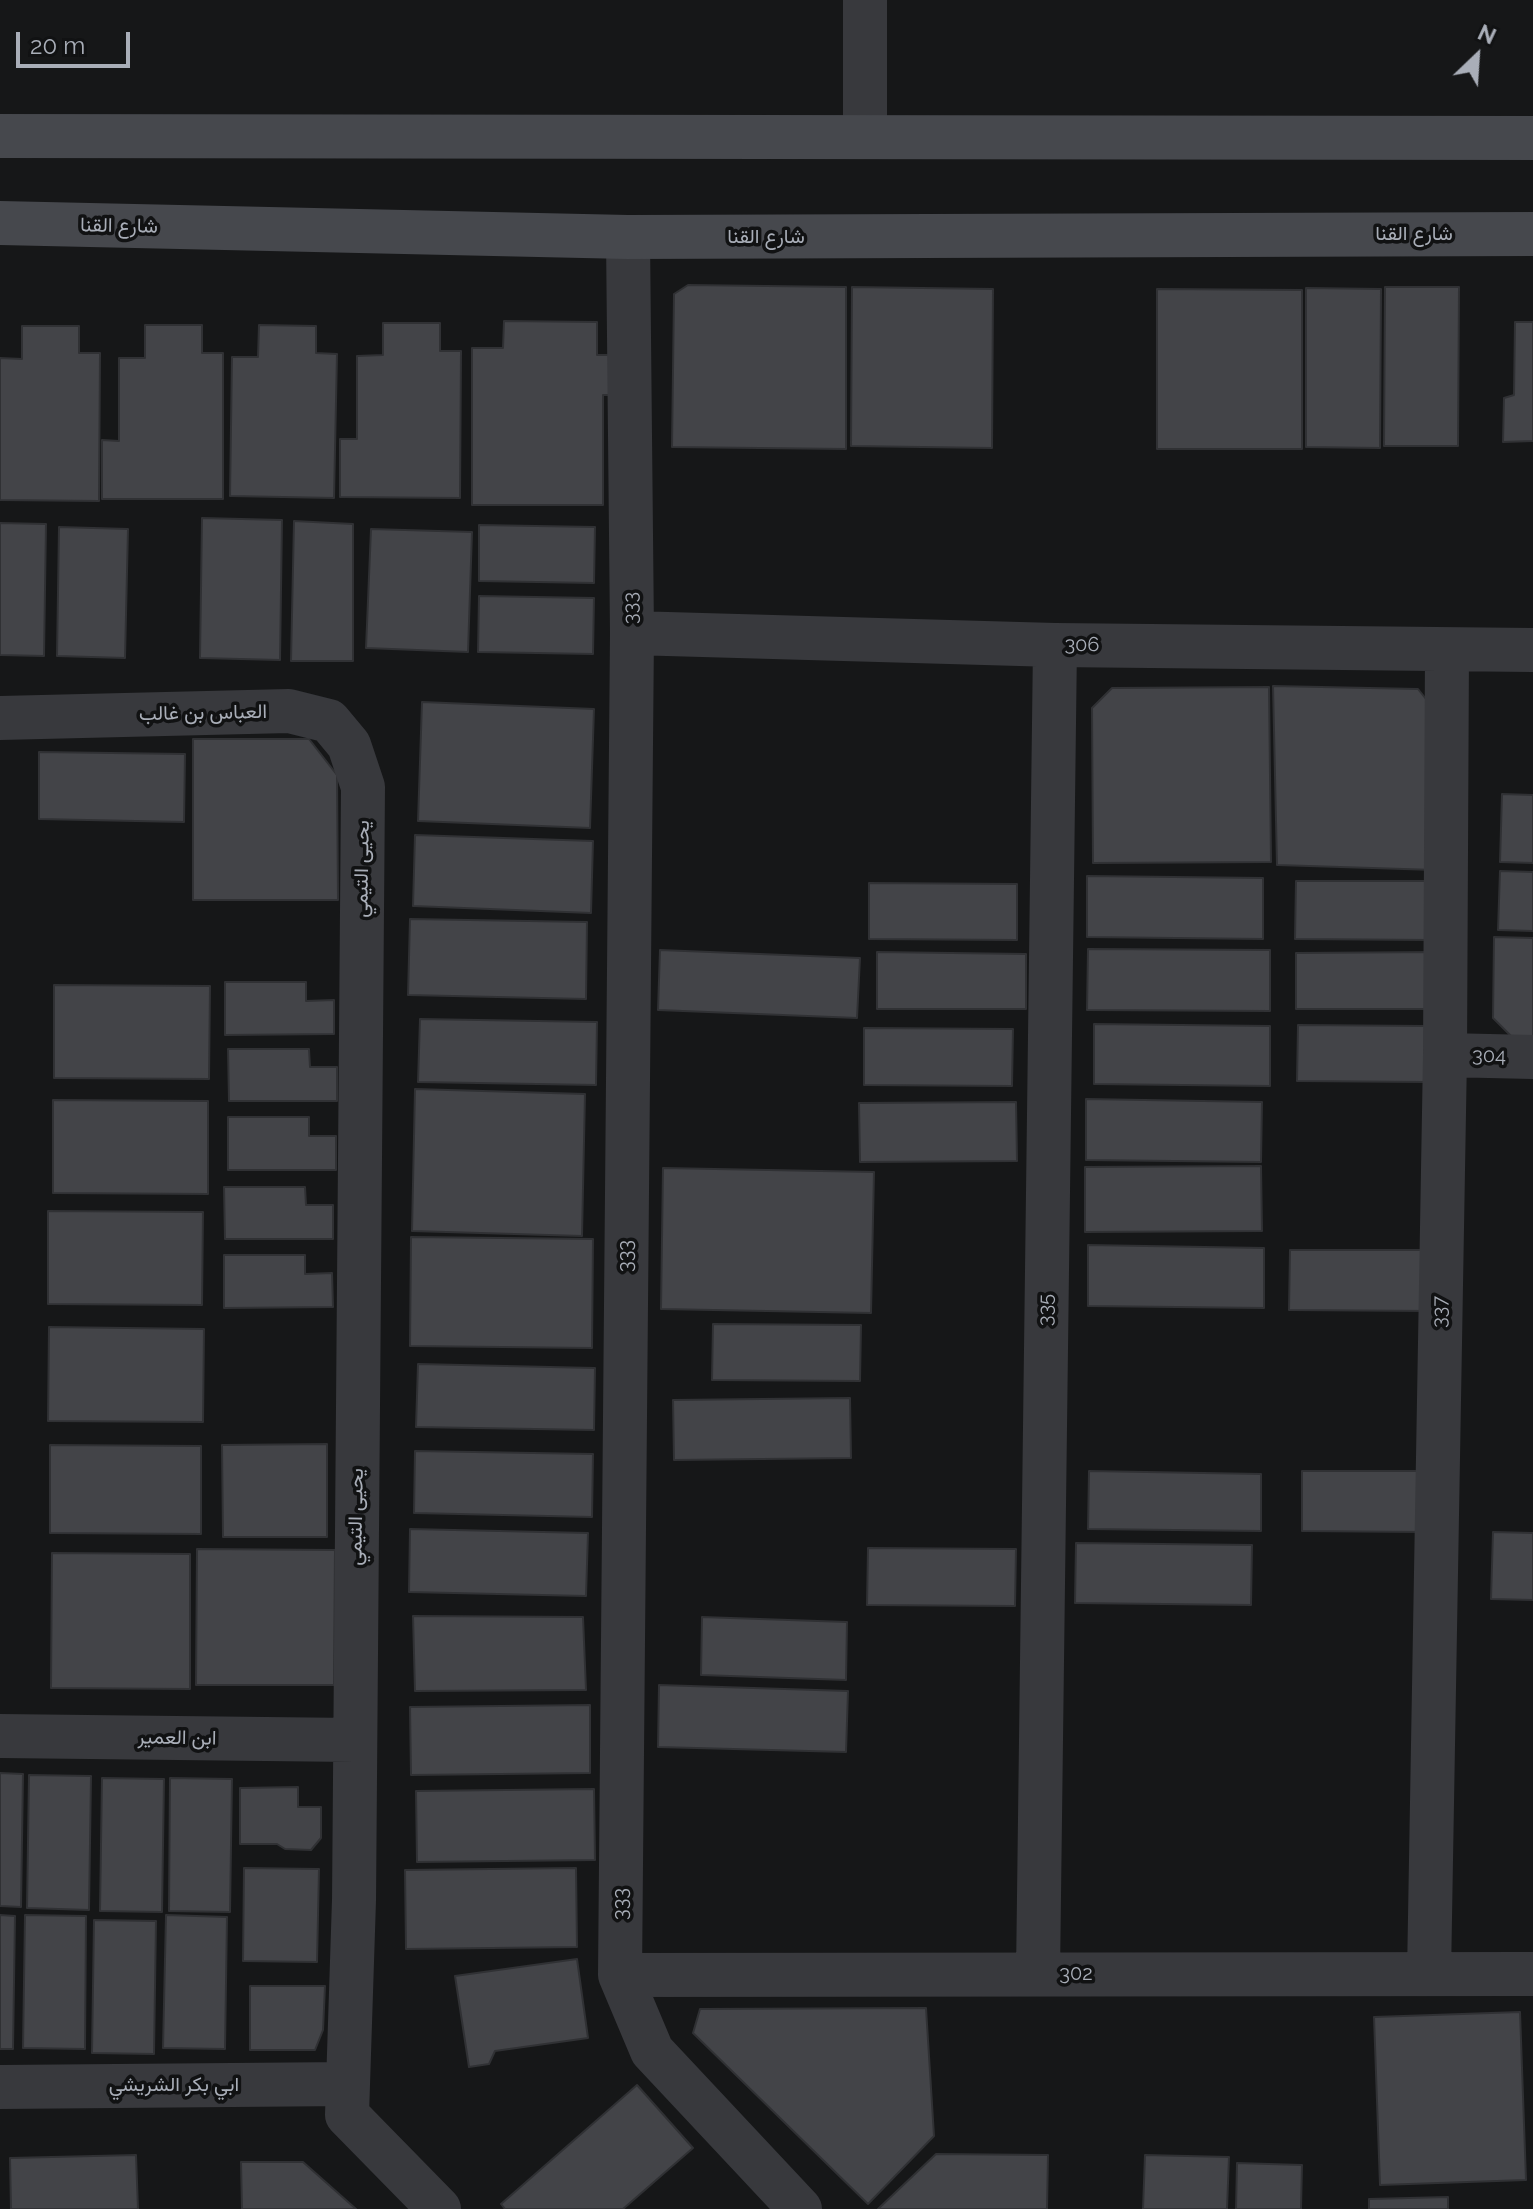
<!DOCTYPE html>
<html>
<head>
<meta charset="utf-8">
<style>
	body { margin:0 }
	#map { position:relative; width:1533px; height:2209px; overflow:hidden; background:#161718; font-family:Raleway,sans-serif }
	canvas { display:block }
	.north { position:absolute; left:1437px; top:16px; width:80px; height:80px; -webkit-text-stroke:6px #111213; paint-order:stroke; rotate:25deg; font-size:22px; font-weight:700; line-height:32px; text-align:center; color:#a9aeb8 }
	.north::after { content:''; display:block; margin:auto; width:28px; height:36px; background:#a9aeb8; clip-path:polygon(50% 0,100% 100%,50% 72%,0 100%) }
	.scale { position:absolute; left:16px; top:32px; width:114px; height:36px; box-sizing:border-box; border:4px solid #a9aeb8; border-top:0; padding-left:10px; font-size:24px; line-height:28px; white-space:nowrap; color:#a9aeb8; -webkit-text-stroke:6px #111213; paint-order:stroke }
</style>
</head>
<body>
<div id="map">
<canvas width="1533" height="2209"></canvas>
<div class="north">N</div>
<div class="scale">20 m</div>
</div>
<script>
const context = document.querySelector('canvas').getContext('2d');
context.lineJoin = 'round';
function paint(path, color) {
  context.fillStyle = color;
  context.fill(path, 'evenodd');
}
function trace(path, color, width, dash) {
  context.strokeStyle = color;
  context.lineWidth = width;
  context.lineCap = dash ? 'butt' : 'round';
  context.setLineDash(dash || []);
  context.stroke(path);
}
function drawText(font, color, halo, rows, align = 'center') {
  context.font = font + ' Raleway,Vazirmatn,sans-serif';
  context.lineWidth = 7;
  context.setLineDash([]);
  context.textBaseline = 'middle';
  context.strokeStyle = halo;
  context.fillStyle = color;
  for (const [text, x, y, turn = 0] of rows) {
    context.save();
    context.translate(x, y);
    context.rotate((+turn || 0) * Math.PI / 180);
    context.textAlign = isNaN(turn) ? turn : align;
    if (halo) context.strokeText(text, 0, 0);
    context.fillText(text, 0, 0);
    context.restore();
  }
}
const building = new Path2D(`
	M688 285 846 287V449L672 447 674 294Z
	M852 287 993 289 992 448 851 446Z
	M1385 287H1459L1458 446H1384Z
	M1306 288 1381 289 1380 448 1306 447Z
	M1157 289 1302 290V449H1157Z
	M504 321 597 322V355H614V395H603V505H472V348H503Z
	M1515 322H1533V441L1503 442 1504 398 1514 395Z
	M383 323H440V351H461L460 498 340 497V439H357V356L383 355Z
	M145 325H202V353H223V499H102V440L119 441V358H145Z
	M259 325 316 326V353L337 354 334 498 230 496 232 357H258Z
	M22 326H79V353H100L99 501 0 500V358L22 359Z
	M202 518 282 520 280 660 200 658Z
	M294 521 353 524V661H291Z
	M0 523 46 524 44 656 0 655Z
	M479 525 595 527 594 583 479 581Z
	M59 527 128 529 125 658 57 656Z
	M371 529 472 532 468 652 366 648Z
	M479 596 594 598 593 654 478 652Z
	M1273 686 1418 689 1438 714 1435 870 1277 865Z
	M1269 687 1271 862 1093 863 1092 708 1112 688Z
	M422 702 594 709 590 828 418 821Z
	M193 739H309L337 775 338 900H193Z
	M39 752 185 754 184 822 39 819Z
	M1502 794 1533 795V863L1500 862Z
	M415 835 593 841 591 913 413 906Z
	M1500 871 1533 872V931L1498 930Z
	M1087 876 1263 878V939L1087 937Z
	M1296 881H1430V940L1295 939Z
	M869 883 1017 884V940L869 939Z
	M410 919 587 922 586 999 408 995Z
	M1494 937 1533 938V1039H1514L1493 1018Z
	M1088 949 1270 950V1011L1087 1010Z
	M660 950 860 958 857 1018 658 1010Z
	M877 952 1026 954V1009H877Z
	M1436 952 1437 1009H1296V953Z
	M225 982H306V1001L334 1000V1034L225 1035Z
	M54 985 210 986 209 1079 54 1078Z
	M420 1019 597 1022 596 1085 418 1082Z
	M1094 1024 1270 1026V1086L1094 1084Z
	M1298 1025 1427 1026V1082L1297 1081Z
	M864 1028 1013 1029 1012 1086 864 1085Z
	M228 1049H309L310 1067H337V1101H229Z
	M415 1089 585 1094 582 1236 412 1231Z
	M1086 1099 1262 1102 1261 1162 1086 1160Z
	M53 1100 208 1101V1194L53 1193Z
	M1016 1102 1017 1161 860 1162 859 1103Z
	M228 1117H309V1136H336V1170H228Z
	M1261 1166 1262 1231 1085 1232V1167Z
	M663 1168 874 1172 871 1313 661 1309Z
	M224 1187H305L306 1205H333V1239H225Z
	M48 1211 203 1212 202 1305 48 1304Z
	M411 1237 593 1239 592 1348 410 1346Z
	M1088 1245 1264 1248V1308L1088 1306Z
	M1290 1250H1432L1429 1311 1289 1310Z
	M224 1255H305V1274L332 1273 333 1307 224 1308Z
	M713 1324 861 1325 860 1381 712 1380Z
	M49 1327 204 1329 203 1422 48 1421Z
	M418 1364 595 1368 594 1430 416 1427Z
	M850 1398 851 1458 674 1460 673 1400Z
	M327 1444V1537H223L222 1445Z
	M50 1445 201 1446V1534L50 1533Z
	M415 1451 593 1454 592 1517 414 1513Z
	M1089 1471 1261 1474V1531L1088 1529Z
	M1302 1471H1423V1532L1302 1531Z
	M410 1529 588 1533 586 1596 409 1592Z
	M1493 1532 1533 1533V1600L1491 1599Z
	M1076 1543 1252 1545 1251 1605 1075 1603Z
	M868 1548 1016 1549 1015 1606 867 1605Z
	M197 1549 335 1550 334 1685H196Z
	M52 1553 190 1554V1689L51 1688Z
	M413 1616 583 1617 586 1690 415 1691Z
	M702 1617 847 1622 846 1680 701 1675Z
	M659 1685 848 1691 846 1752 658 1747Z
	M590 1705V1773L411 1775 410 1707Z
	M0 1773 23 1774 21 1907 0 1906Z
	M29 1775 91 1776 89 1910 27 1908Z
	M102 1778 164 1779 162 1912 100 1911Z
	M170 1778 232 1779 230 1912 169 1911Z
	M298 1787V1807H321V1838L311 1850 285 1849 277 1844H240V1788Z
	M594 1789 595 1860 417 1862 416 1791Z
	M244 1868 319 1869 317 1962 243 1961Z
	M576 1868 577 1947 406 1949 405 1870Z
	M0 1915 15 1916 13 2049H0Z
	M25 1915 86 1916 85 2049 23 2048Z
	M166 1915 227 1917 225 2049 163 2048Z
	M94 1920 156 1921 154 2054 92 2053Z
	M577 1959 588 2038 495 2051 489 2064 469 2067 455 1976Z
	M250 1986H325L323 2030 315 2050H250Z
	M926 2008 934 2136 868 2204 693 2033 700 2009Z
	M1520 2012 1526 2180 1380 2185 1374 2017Z
	M637 2085 693 2148 623 2209H505L501 2204Z
	M936 2154 1048 2155 1047 2209H878Z
	M136 2155 138 2209H11L10 2158Z
	M1145 2155 1229 2157 1227 2209H1143Z
	M241 2162H303L356 2209H242Z
	M1237 2163 1302 2165 1301 2209H1236Z
	M1448 2197V2209H1369V2199Z`);
const street = new Path2D(`
	M865 137V0
	M628 237 632 633 620 1975 652 2051 800 2209
	M632 633 1055 645 1533 650
	M0 718 289 711 329 721 349 745 363 787 354 1900 347 2115 439 2209
	M1445 1055 1533 1057
	M0 1736 354 1740
	M1038 1974 1055 645
	M1429 1974 1445 1055 1447 650
	M620 1975 1533 1974
	M0 2087 348 2084`);
const secondary = new Path2D(`
	M0 136 1533 138
	M0 223 628 237 1533 234`);
const streetNames = [
	["شارع القنا",119,226,1],
	["شارع القنا",1414,234],
	["شارع القنا",766,237],
	["333",631,608,-91],
	["306",1082,645,1],
	["العباس بن غالب",203,713,-1],
	["يحيى التيمي",362,869,-89],
	["304",1489,1056,1],
	["333",626,1256,-90],
	["335",1046,1310,-89],
	["337",1440,1312,-89],
	["يحيى التيمي",356,1517,-89],
	["ابن العمير",177,1738,1],
	["333",621,1904,-90],
	["302",1076,1974],
	["ابي بكر الشريشي",174,2085]
];
paint(building, '#434448');
trace(building, '#303134', 2);
trace(street, '#38393d', 44);
trace(secondary, '#46484d', 44);
drawText('20px', '#a9aeb8', '#111213', streetNames);
</script>
</body>
</html>
